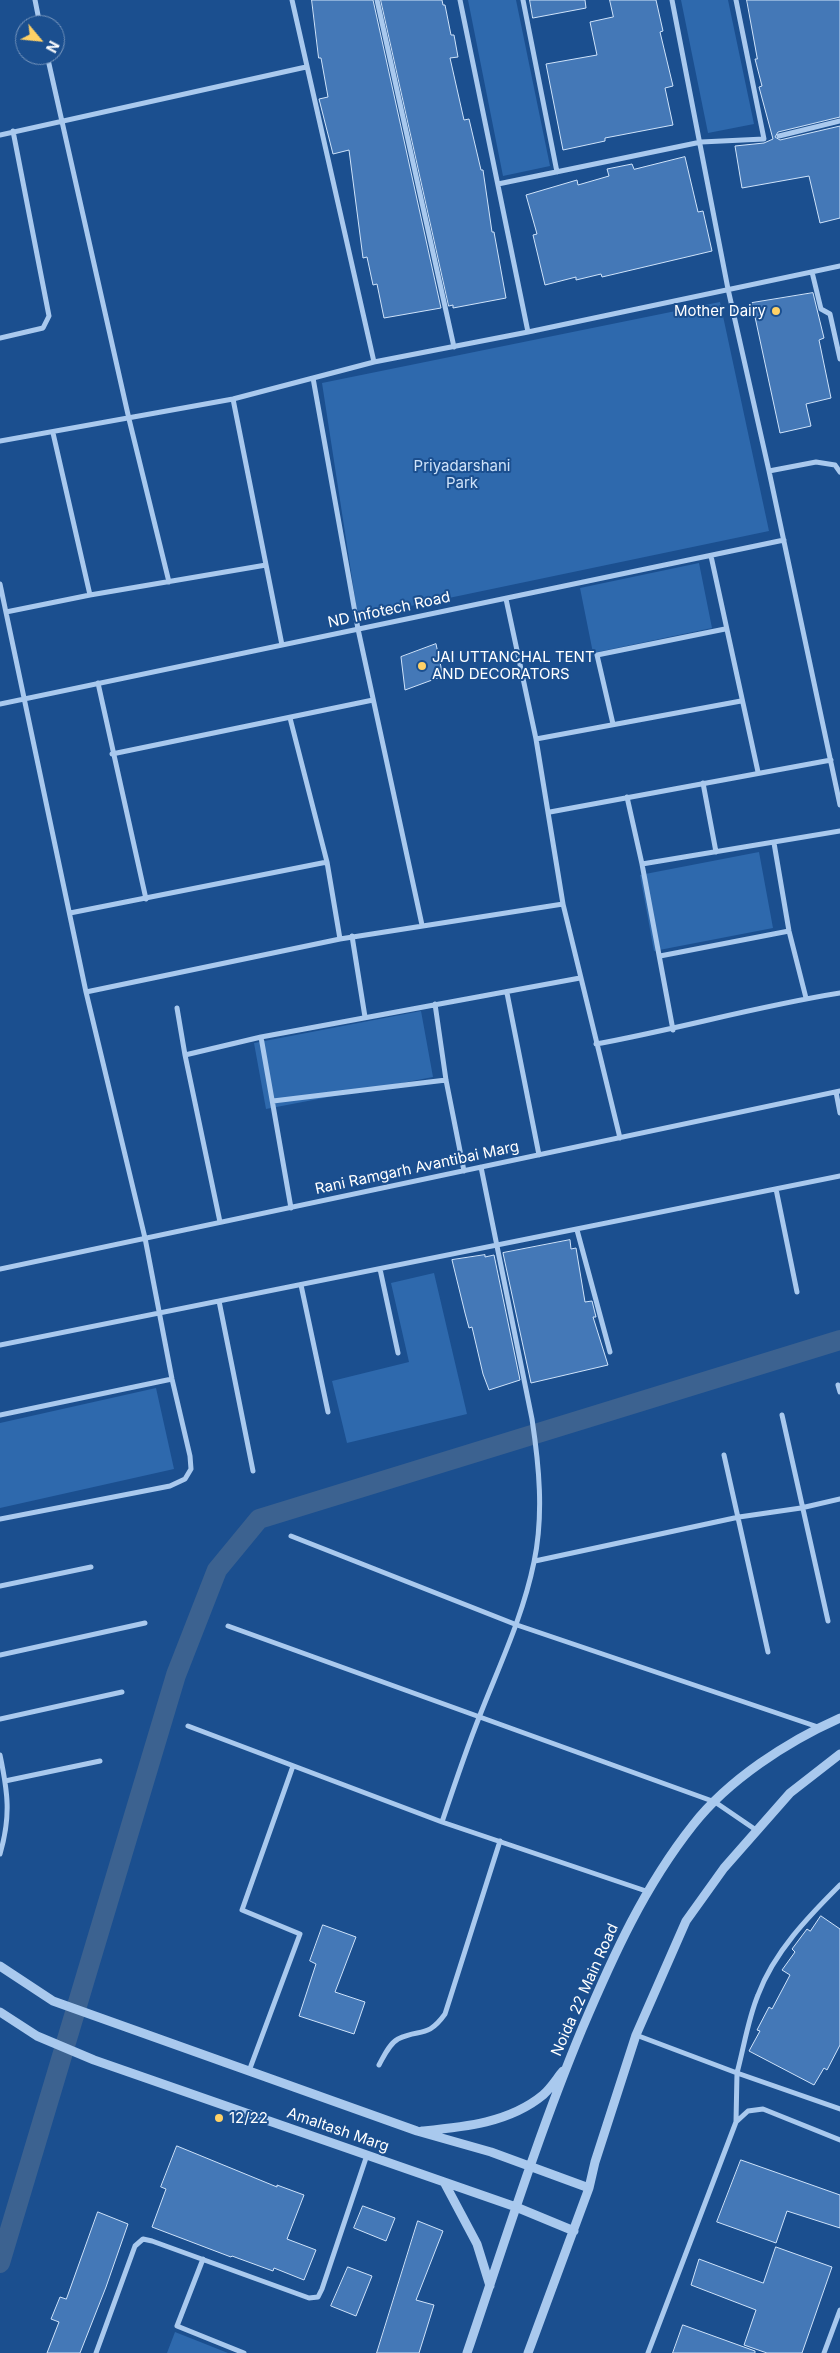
<!DOCTYPE html>
<html>
<head>
<meta charset="utf-8">
<style>
	body { margin:0 }
	#map { position:relative; width:840px; height:2353px; overflow:hidden; background:#1b4f8f; font-family:Inter,sans-serif }
	canvas { display:block }
	.north { position:absolute; left:15px; top:15px; width:50px; height:50px; box-sizing:border-box; background:#1b4f8f; border:1px solid #7695bc; border-radius:50%; rotate:118deg; font-size:14px; font-weight:700; line-height:20px; text-align:center; color:#fff }
	.north::after { content:''; display:block; margin:auto; width:18px; height:22px; background:#ffd166; clip-path:polygon(50% 0,100% 100%,50% 72%,0 100%) }
</style>
</head>
<body>
<div id="map">
<canvas width="840" height="2353"></canvas>
<div class="north">N</div>
</div>
<script>
const context = document.querySelector('canvas').getContext('2d');
context.lineJoin = 'round';
function paint(path, color) {
  context.fillStyle = color;
  context.fill(path, 'evenodd');
}
function trace(path, color, width, dash) {
  context.strokeStyle = color;
  context.lineWidth = width;
  context.lineCap = dash ? 'butt' : 'round';
  context.setLineDash(dash || []);
  context.stroke(path);
}
function drawText(font, color, halo, rows, align = 'center') {
  context.font = font + ' Inter,sans-serif';
  context.lineWidth = 4;
  context.setLineDash([]);
  context.textBaseline = 'middle';
  context.strokeStyle = halo;
  context.fillStyle = color;
  for (const [text, x, y, turn = 0] of rows) {
    context.save();
    context.translate(x, y);
    context.rotate((+turn || 0) * Math.PI / 180);
    context.textAlign = isNaN(turn) ? turn : align;
    if (halo) context.strokeText(text, 0, 0);
    context.fillText(text, 0, 0);
    context.restore();
  }
}
const green = new Path2D(`
	M468 0H516L550 166 503 176Z
	M681 0H728L754 124 708 133Z
	M720 302 769 531 358 617 322 383Z
	M699 563 712 628 593 653 580 588Z
	M759 852 773 928 654 951 640 875Z
	M421 1011 433 1077 266 1109 254 1043Z
	M434 1273 467 1414 347 1443 332 1381 409 1362 391 1283Z
	M156 1388 174 1469 0 1508V1423Z
	M175 2332 228 2353H167Z`);
const canal = new Path2D(`
	M0 2263 176 1675 217 1570 259 1519 840 1340`);
const building = new Path2D(`
	M312 0H373L441 308 384 318 377 284 373 285 367 257 363 258 349 150 333 154 319 99 328 97 321 58H319Z
	M381 0H442L443 5H445L451 35H454L458 57 450 58 464 120 469 119 481 170H483L492 232H494L506 298 453 308V305L449 306Z
	M530 0H585L586 8 533 18Z
	M610 0H656L663 31 660 32 673 86 665 88 673 125 605 138V141L563 150 546 64 597 55 590 22 613 17Z
	M747 0H840V117L778 132 775 137 780 140 840 126V218L820 223 809 176 742 188 735 146 764 143 773 139 759 87 762 86 755 59H757Z
	M685 157 698 212 703 211 712 251 602 277 601 274 576 280V277L545 285 533 235 537 234 526 195 577 180 578 185 609 176 607 169 632 164 634 169Z
	M813 293 824 338 819 340 831 398 806 404 811 426 780 433 752 303Z
	M436 644 443 676 405 690 401 657Z
	M570 1240 571 1249 576 1248 585 1302 592 1301 596 1317H593L608 1365 531 1383 503 1253Z
	M485 1255V1257L494 1255 520 1380 489 1390 483 1374 472 1327 469 1328 465 1313 452 1260Z
	M821 1916 840 1929V2045L827 2070 824 2068 814 2085 749 2051 760 2031 757 2030 769 2007 772 2009 790 1975 782 1970 795 1952 792 1949 807 1929 810 1931Z
	M323 1925 356 1937 335 1992 365 2002 354 2034 299 2016 316 1964 310 1961Z
	M177 2146 277 2187V2185L304 2195 287 2239 316 2250 304 2280 274 2268 273 2271 232 2256 231 2257 152 2227 166 2189 161 2187Z
	M741 2160 840 2195V2228L787 2211 776 2243 717 2222Z
	M363 2206 395 2218 386 2241 354 2228Z
	M98 2212 128 2224 106 2287 80 2353H47L59 2322 51 2319 60 2297 66 2299Z
	M418 2221 443 2231 416 2300 434 2305 419 2353H377Z
	M776 2247 832 2267 802 2353H767L744 2345 756 2310 691 2285 699 2259 763 2283Z
	M348 2267 372 2276 356 2316 331 2306Z
	M683 2325 755 2351V2353H673Z`);
const minor = new Path2D(`
	M35 0 40 25
	M292 0 374 362
	M377 0 454 347
	M460 0 528 332
	M523 0 557 172
	M672 0 728 289 769 471 840 805
	M47 55 129 419 169 582
	M0 135 306 67
	M779 136 840 121
	M498 184 701 142 764 139 736 0
	M812 272 821 309 830 314 840 359
	M0 338 43 328 49 316 13 131
	M313 378 358 629 422 925
	M233 399 282 645
	M53 433 90 595
	M0 441 233 399 374 362 528 332 840 266
	M769 471 816 462 835 465 840 472
	M711 556 758 772
	M0 584 86 992 145 1238 172 1379 190 1456 191 1469 185 1479 170 1486 0 1519
	M506 599 536 739 563 904 620 1138
	M6 612 90 595 266 565
	M98 683 146 899
	M0 704 784 540
	M290 718 327 862 340 939
	M613 724 597 655 725 629
	M536 739 741 701
	M112 754 373 700
	M703 783 716 852
	M627 797 642 864 673 1030
	M550 812 831 760
	M774 843 789 931 806 998
	M642 864 840 831
	M70 913 327 862
	M352 936 365 1017
	M660 956 789 931
	M86 992 340 939 563 904
	M507 993 539 1155
	M435 1004 446 1080 464 1171
	M177 1008 185 1055 220 1222
	M261 1037 291 1208
	M596 1044C678 1029 758 1006 840 993
	M185 1055 261 1037 580 978
	M836 1092 840 1113
	M273 1101 446 1080
	M776 1189 797 1292
	M577 1230 610 1352
	M0 1269 840 1091
	M380 1269 398 1353
	M301 1285 328 1412
	M219 1301 253 1471
	M0 1345 840 1176
	M838 1385 840 1392
	M0 1415 172 1379
	M782 1415 828 1621
	M724 1455 768 1652
	M291 1536 517 1625 818 1727
	M535 1561 739 1517 801 1508 840 1499
	M0 1586 91 1567
	M228 1626 715 1802 756 1830
	M0 1655 145 1623
	M0 1719 122 1692
	M188 1726 442 1822 646 1891
	M0 1755C8 1793 11 1816 0 1854
	M5 1781 100 1761
	M442 1822C454 1786 466 1750 480 1715 500 1664 523 1616 534 1562 544 1515 539 1465 532 1419L481 1167
	M840 1885C808 1917 774 1952 758 1995 748 2019 744 2047 737 2073L840 2109
	M636 2035 737 2073 736 2122
	M379 2065C384 2056 389 2044 398 2039 420 2028 427 2039 445 2014L500 1841
	M249 2071 300 1934 242 1910 293 1766
	M203 2259 177 2326 244 2353
	M96 2353 135 2246 143 2239 152 2241 309 2298 318 2297 322 2289 367 2155
	M648 2353 736 2122 748 2111 763 2109 840 2140
	M824 2353 840 2310`);
const tertiary = new Path2D(`
	M0 1966 53 2001 417 2131 491 2152 589 2188
	M0 2012 37 2036 94 2060 516 2207 574 2231
	M422 2131C464 2127 509 2123 543 2095 551 2088 557 2078 563 2071
	M444 2182 477 2244 490 2286
	M467 2353C504 2244 538 2135 582 2029 613 1956 644 1887 693 1825 728 1780 788 1741 840 1718
	M528 2353 589 2188 595 2162 636 2035 686 1921 724 1868 790 1793 840 1754`);
const markers = [
	[776,311,5,"#ffd166"],
	[422,666,5,"#ffd166"],
	[219,2118,5,"#ffd166"]
];
const poiNames = [
	["Mother Dairy",766,311,"right"],
	["JAI UTTANCHAL TENT",432,657],
	["AND DECORATORS",432,674],
	["12/22",229,2118]
];
const parkNames = [
	["Priyadarshani",462,466],
	["Park",462,483]
];
const streetNames = [
	["ND Infotech Road",389,610,-12],
	["Rani Ramgarh Avantibai Marg",417,1168,-12],
	["Noida 22 Main Road",585,1990,-66],
	["Amaltash Marg",338,2130,19]
];
paint(green, '#2e69ad');
trace(canal, '#3c6290', 20);
paint(building, '#4478b7');
trace(building, '#cfe3fa', 1);
trace(minor, '#a9c9ee', 5);
trace(tertiary, '#a9c9ee', 9);
for (const [x, y, r, color] of markers) {
  const dot = new Path2D();
  dot.arc(x, y, r, 0, 2 * Math.PI);
  context.fillStyle = color;
  context.fill(dot);
  trace(dot, '#1b4f8f', 2);
}
drawText('15px', '#fff', '#1b4f8f', poiNames, 'left');
drawText('15px', '#cfe3fa', '#1b4f8f', parkNames);
drawText('15px', '#fff', '#1b4f8f', streetNames);
</script>
</body>
</html>
